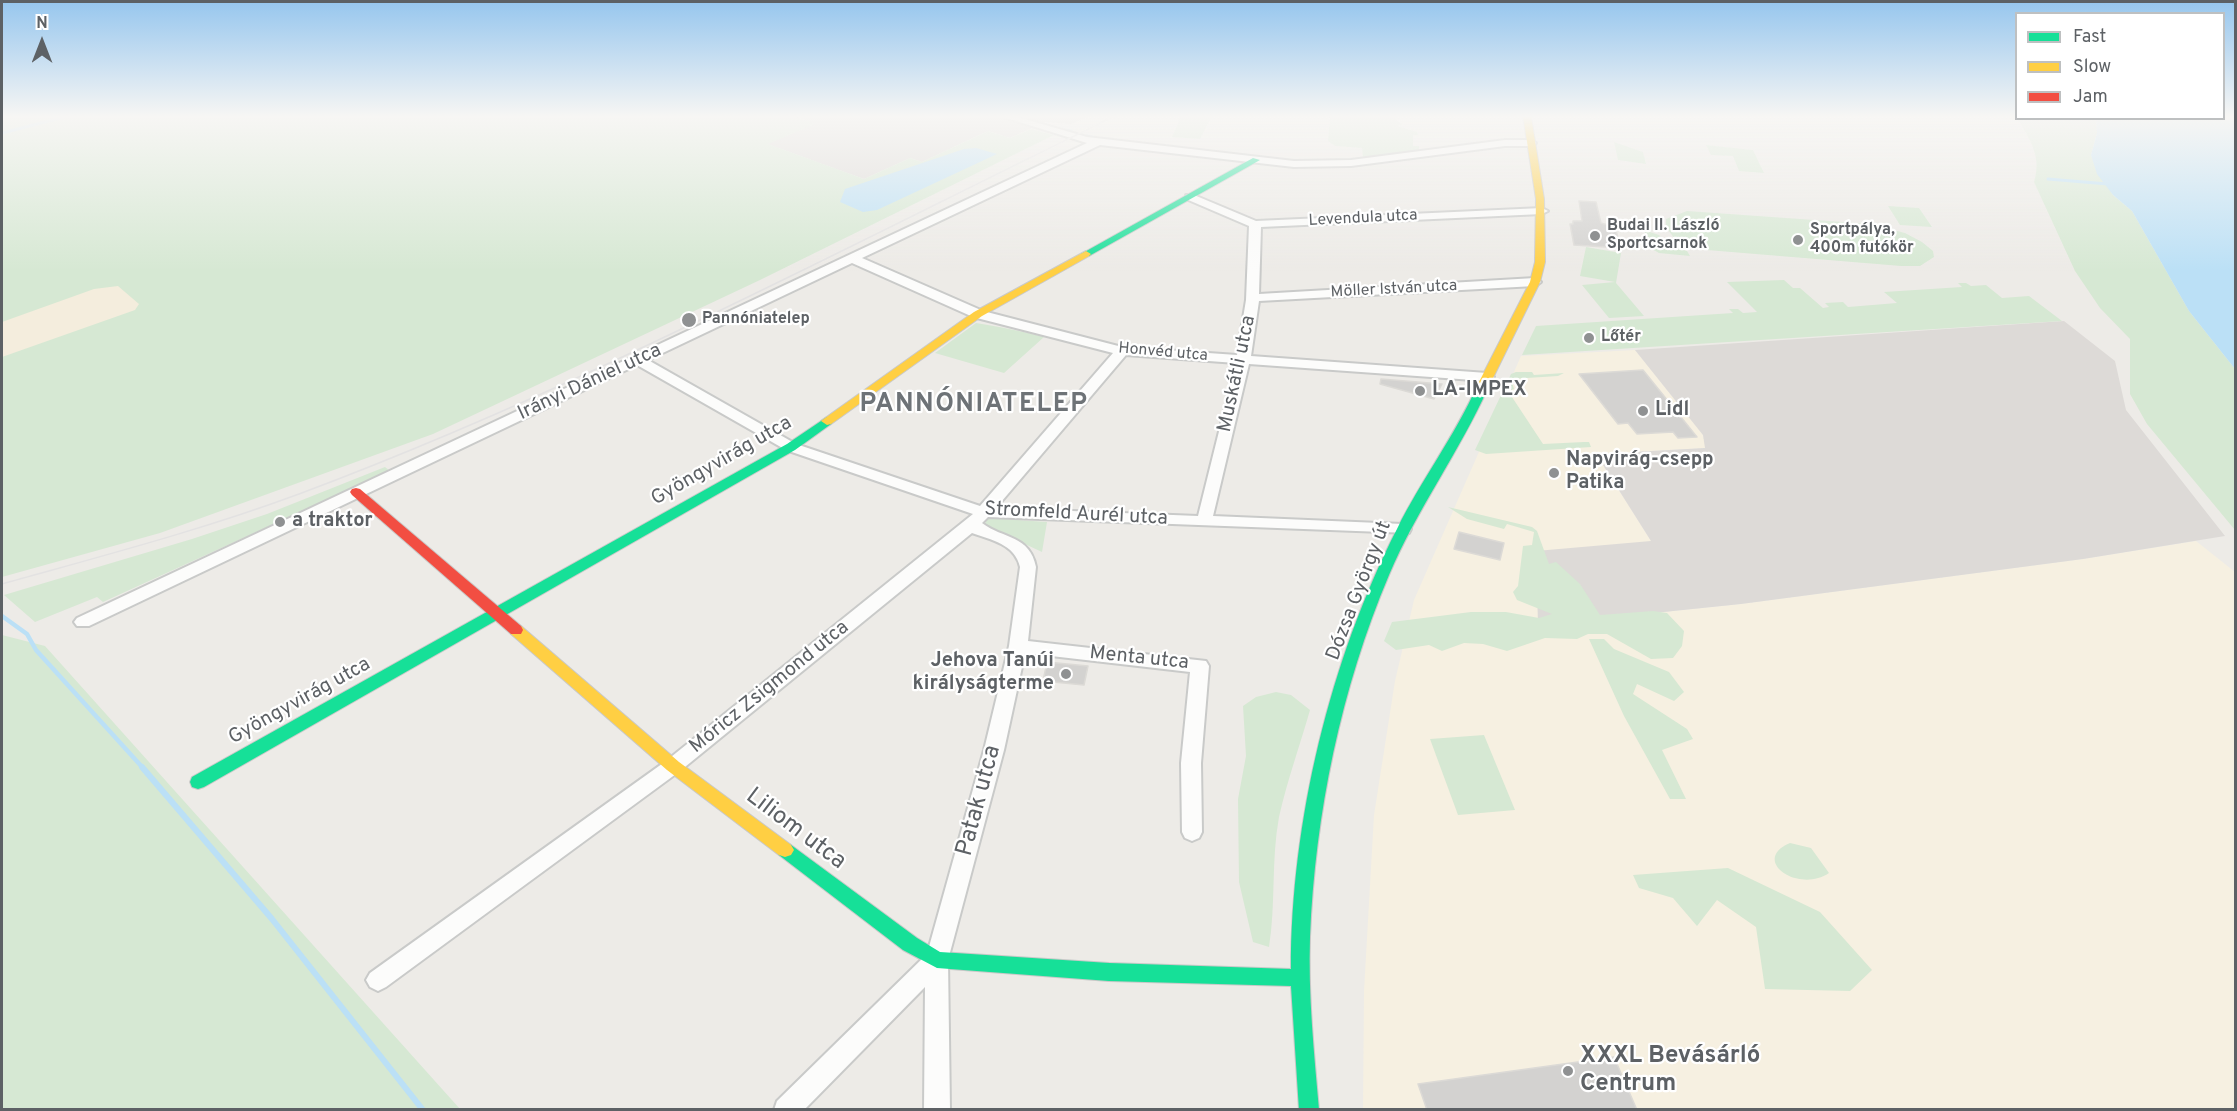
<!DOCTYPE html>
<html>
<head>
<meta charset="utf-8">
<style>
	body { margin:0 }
	#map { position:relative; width:2237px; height:1111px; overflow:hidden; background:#edebe7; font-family:Overpass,sans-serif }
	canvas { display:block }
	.frame { position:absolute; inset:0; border:3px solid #5d6165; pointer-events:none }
	.legend { position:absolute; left:2015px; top:12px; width:210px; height:108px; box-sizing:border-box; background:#fff; border:2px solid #bec0c1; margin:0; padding:8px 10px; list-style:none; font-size:18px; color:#5d6165 }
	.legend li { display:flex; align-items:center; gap:12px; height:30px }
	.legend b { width:30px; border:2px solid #bec0c1 }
	.north { position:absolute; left:12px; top:12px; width:60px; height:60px; -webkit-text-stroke:4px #fff; paint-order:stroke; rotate:0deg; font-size:16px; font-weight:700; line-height:24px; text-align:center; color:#5d6165 }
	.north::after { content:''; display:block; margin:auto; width:21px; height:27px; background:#5d6165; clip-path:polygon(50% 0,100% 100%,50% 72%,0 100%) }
</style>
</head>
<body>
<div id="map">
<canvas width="2237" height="1111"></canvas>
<div class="frame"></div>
<ul class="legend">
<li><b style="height:8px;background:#16e098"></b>Fast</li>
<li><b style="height:8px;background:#ffcf43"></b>Slow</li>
<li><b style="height:8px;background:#f24e42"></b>Jam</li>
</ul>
<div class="north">N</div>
</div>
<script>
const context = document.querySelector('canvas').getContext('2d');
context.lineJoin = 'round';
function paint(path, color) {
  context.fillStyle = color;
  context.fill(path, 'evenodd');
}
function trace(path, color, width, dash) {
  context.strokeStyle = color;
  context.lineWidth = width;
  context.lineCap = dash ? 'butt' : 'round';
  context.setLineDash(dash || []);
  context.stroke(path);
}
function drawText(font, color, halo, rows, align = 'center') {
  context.font = font + ' Overpass,sans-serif';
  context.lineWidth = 4.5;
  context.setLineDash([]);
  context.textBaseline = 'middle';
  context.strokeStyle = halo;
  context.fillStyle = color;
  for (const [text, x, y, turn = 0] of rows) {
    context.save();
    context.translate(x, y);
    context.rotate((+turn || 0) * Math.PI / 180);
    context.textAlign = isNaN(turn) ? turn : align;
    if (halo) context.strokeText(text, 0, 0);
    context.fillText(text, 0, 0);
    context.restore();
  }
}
const commercial = new Path2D(`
	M1635 350 1703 435 1706 448 1633 452 1603 465 1651 541 1538 625 1741 604 2083 559 2196 541 2235 572V1109L1363 1110 1364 991 1374 815 1395 681 1414 600 1521 356Z`);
const industrial = new Path2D(`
	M794 116H1091L1071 124 1045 122 1010 138 988 131 922 162 910 158 864 179 767 144 814 124Z
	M2064 321 2115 361 2126 410 2225 536 2083 559 1741 604 1538 625 1536 551 1651 541 1603 465 1633 452 1705 448 1703 435 1635 350Z`);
const green = new Path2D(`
	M2 116H794L815 124 768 144 864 179 910 158 922 162 988 131 1010 138 1031 129 1054 135 760 280 433 434 160 533 2 577Z
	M1181 116H1212L1200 139 1172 137Z
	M1330 116H1396V120L1403 124 1398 126 1417 132 1418 135H1413V146H1419V152L1363 157 1362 148 1335 146 1328 141Z
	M2018 119H2096L2097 133 2091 155 2113 195 2132 211 2189 311 2235 369V530L2147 424 2130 394V339L2100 308 2075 271 2034 182C2042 156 2030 141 2018 119Z
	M1614 142 1643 152 1646 164 1618 160Z
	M1706 145 1753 150 1764 173 1739 171 1733 156 1711 155Z
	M1888 206 1919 208 1932 227 1900 225Z
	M1687 211 1871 224 1905 233 1922 242 1933 251 1934 257 1920 266H1901L1707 250 1674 238 1666 227V219Z
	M1644 230 1659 235 1672 247 1687 251 1690 256 1659 253 1650 248Z
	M1586 247 1621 253 1616 283 1644 316 1609 318 1582 285 1615 282 1580 276Z
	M1784 280 1793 288H1800L1823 308 1829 307 1825 303 1843 302 1848 307 1897 303 1884 292 1962 287 1958 283H1966L1971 286 1986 285 2002 298 2029 296 2062 321 1522 355 1536 326 1733 313 1729 309H1738L1743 313 1757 312 1727 282Z
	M976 323C1000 327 1021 331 1044 337L1004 373 935 353Z
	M1516 372H1532L1534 375 1564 373 1558 376 1511 379 1514 389 1508 391 1543 444 1584 442H1589L1591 447 1486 454 1475 450 1511 374Z
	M385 467 390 471 103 602 97 597 35 622 4 595 192 539 267 514Z
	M1448 507 1532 527 1537 531 1549 564 1556 562 1580 584 1600 615 1653 611 1667 613 1684 631 1682 646 1673 658 1651 659 1607 634H1588L1577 639 1545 638 1507 651 1483 644 1464 643 1442 651 1429 645 1396 650 1384 641 1392 622 1471 612H1506L1539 618 1552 614 1517 600 1513 592 1518 586 1523 546 1532 545 1534 532 1507 524 1504 529 1467 519Z
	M988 518 1047 522 1042 552 984 525Z
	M2 635 45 646 460 1109H2Z
	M1589 639H1604L1614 649 1669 672 1684 692 1674 701 1637 684 1633 694 1687 729 1693 739 1662 750 1686 799H1670L1624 716Z
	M1276 692 1291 695 1310 710C1300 745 1287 781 1279 817 1271 860 1276 904 1269 947L1253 942 1239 882 1238 799 1246 756 1243 706 1256 697Z
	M1484 735 1515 810 1458 815 1430 739Z
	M1790 843 1811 848 1829 873C1798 894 1750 860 1790 843Z
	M1728 868 1820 912 1872 970 1850 991 1765 989 1756 927 1717 900 1697 926 1673 898 1639 888 1633 875Z`);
const sand = new Path2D(`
	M118 286 139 304 135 310 2 357V322L94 289Z`);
const water = new Path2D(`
	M2224 116H2236L2235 369 2189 311 2132 211 2113 195 2097 174 2091 155 2097 133 2096 119 2224 118Z
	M976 148 997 154 877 210 863 212 840 202 845 189 964 149Z`);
const streamFar2 = new Path2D(`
	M1066 130 1071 131
	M2 133 68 116
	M1087 136 1092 137
	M2048 179 2108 184`);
const streamFar1 = new Path2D(`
	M2 616 27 634 36 650 143 768`);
const stream = new Path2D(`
	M142 767 272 919 423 1110`);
const building = new Path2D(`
	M1579 201 1596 202 1601 223 1615 227 1621 248 1574 245 1570 224H1573V221H1582Z
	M1643 370 1697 437 1678 438 1673 432 1637 434 1628 423 1618 424 1579 374Z
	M1381 379 1442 384 1434 399 1380 384Z
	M1459 532 1504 543 1500 560 1454 549Z
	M1047 662 1088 666 1084 685 1043 681Z
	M1614 1057 1637 1110H1427L1418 1084Z`);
const street = new Path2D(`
	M1000 116H1014L1087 137 1294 161 1351 160 1505 140H1531L1536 143 1531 146H1505L1351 166 1294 167 1100 145 862 258 983 311 1122 347 1237 355 1246 300 1249 226 1186 199V195H1194L1256 221 1542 208 1548 211 1542 214 1261 227 1259 294 1535 278 1541 282 1535 286 1259 301 1251 356 1487 373 1494 377 1487 381 1249 364 1213 516 1403 524 1409 525 1411 529 1409 533 988 517 982 523C1003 539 1030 535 1036 567L1028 641 1206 661 1209 666 1201 763 1202 832 1199 838 1192 841 1185 838 1182 832 1181 763 1190 672 1025 653 1004 750 948 960 950 1110H924L925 987 804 1110H774L777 1101 927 954 984 750 1009 646 1020 567C1015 544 991 540 972 533L680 771 386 987 378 991 370 987 366 980 370 973 666 761 973 514 786 450 637 365 89 626H77L74 622 77 618 1087 143ZM852 263 973 317 1113 353 980 506 796 444 648 360ZM1126 355 1236 363 1198 516 996 508Z`);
const fast = new Path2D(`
	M1253 158 1260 160 1089 256 1081 254Z
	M1483 383 1489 386C1460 451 1417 509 1389 575 1341 688 1315 814 1310 937 1308 995 1314 1052 1319 1110H1299L1291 986 1109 981 937 968 903 950 779 855 776 850 779 845 785 843 791 845 917 938 940 952 1109 963 1291 969C1291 822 1330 660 1397 529 1421 480 1455 436 1477 386Z
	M827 417 833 421 831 424 795 450 204 787 198 789 192 787 190 782 192 777 787 444Z`);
const slow = new Path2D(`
	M1523 116H1531L1544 199 1545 262 1540 282 1489 386 1483 389 1477 386 1530 282 1535 262 1536 199Z
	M1086 251 1091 254 1089 256 982 316 831 424 827 425 821 421 974 312Z
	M516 625 521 626 679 762 791 845 794 850 791 855 785 857 779 855 667 770 511 634 509 630 511 626Z`);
const jam = new Path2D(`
	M356 488 360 489 521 626 523 630 521 634H511L352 495 350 492 352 489Z`);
const tram = new Path2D(`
	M2 584C102 556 202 530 299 494 580 389 846 247 1115 116`);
const markers = [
	[1595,236,6,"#8f9192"],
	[1798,240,6,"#8f9192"],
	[689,320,8,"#8f9192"],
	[1589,338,6,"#8f9192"],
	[1420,391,6,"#8f9192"],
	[1643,411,6,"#8f9192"],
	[1554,473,6,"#8f9192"],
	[280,522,6,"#8f9192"],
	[1066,674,6,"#8f9192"],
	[1568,1071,6,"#8f9192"]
];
const farStreetnames = [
	["Levendula utca",1363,219,-3],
	["Möller István utca",1394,290,-3],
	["Honvéd utca",1163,353,5]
];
const farPoinames = [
	["Budai II. László",1607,227],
	["Sportcsarnok",1607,245],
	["Sportpálya,",1810,231],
	["400m futókör",1810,249],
	["Pannóniatelep",702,320],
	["Lőtér",1601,338]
];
const streetNames = [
	["Muskátli utca",1238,374,-78],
	["Irányi Dániel utca",590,383,-25],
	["Gyöngyvirág utca",722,462,-30],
	["Stromfeld Aurél utca",1076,515,3],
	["Dózsa György út",1360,591,-69],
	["Menta utca",1139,659,6],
	["Móricz Zsigmond utca",770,688,-39],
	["Gyöngyvirág utca",300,702,-29]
];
const poiNames = [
	["LA-IMPEX",1432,391],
	["Lidl",1655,411],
	["Napvirág-csepp",1566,461],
	["Patika",1566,484],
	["a traktor",292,522],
	["Jehova Tanúi",1054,662,"right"],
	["királyságterme",1054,685,"right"]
];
const nearStreetnames = [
	["Patak utca",980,801,-75],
	["Liliom utca",795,830,37]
];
const nearPoinames = [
	["XXXL Bevásárló",1580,1057],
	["Centrum",1580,1085]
];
const districtNames = [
	["PANNÓNIATELEP",974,406]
];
paint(commercial, '#f6f0e1');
paint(industrial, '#dddad7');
paint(green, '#d6e8d3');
paint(sand, '#f4eddd');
paint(water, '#bbe0f6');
trace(streamFar2, '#bbe0f6', 3);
trace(streamFar1, '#bbe0f6', 4.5);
trace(stream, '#bbe0f6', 6);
paint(building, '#d3d2d0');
trace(building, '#dcdad6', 1.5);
trace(street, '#c9cac9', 4);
trace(fast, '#c9c9c8', 2);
trace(slow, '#c9c9c8', 2);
trace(jam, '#c9c9c8', 2);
paint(street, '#fcfcfb');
paint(fast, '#16e098');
paint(slow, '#ffcf43');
paint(jam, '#f24e42');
trace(tram, '#e3e2e2', 1.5);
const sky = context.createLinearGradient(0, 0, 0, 271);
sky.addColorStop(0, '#96c6ee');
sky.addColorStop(0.43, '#f7f6f4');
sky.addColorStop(1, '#f7f6f400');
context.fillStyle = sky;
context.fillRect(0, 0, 2237, 271);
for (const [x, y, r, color] of markers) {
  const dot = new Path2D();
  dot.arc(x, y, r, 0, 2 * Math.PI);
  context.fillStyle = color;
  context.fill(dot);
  trace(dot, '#fff', 2);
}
drawText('16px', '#5d6165', '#fff', farStreetnames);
drawText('bold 16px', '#5d6165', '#fff', farPoinames, 'left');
drawText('20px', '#5d6165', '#fff', streetNames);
drawText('bold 20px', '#5d6165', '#fff', poiNames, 'left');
drawText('24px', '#5d6165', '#fff', nearStreetnames);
drawText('bold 24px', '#5d6165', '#fff', nearPoinames, 'left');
context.letterSpacing = '1.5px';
drawText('bold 26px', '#6e7377', '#fff', districtNames);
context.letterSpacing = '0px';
</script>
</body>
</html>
